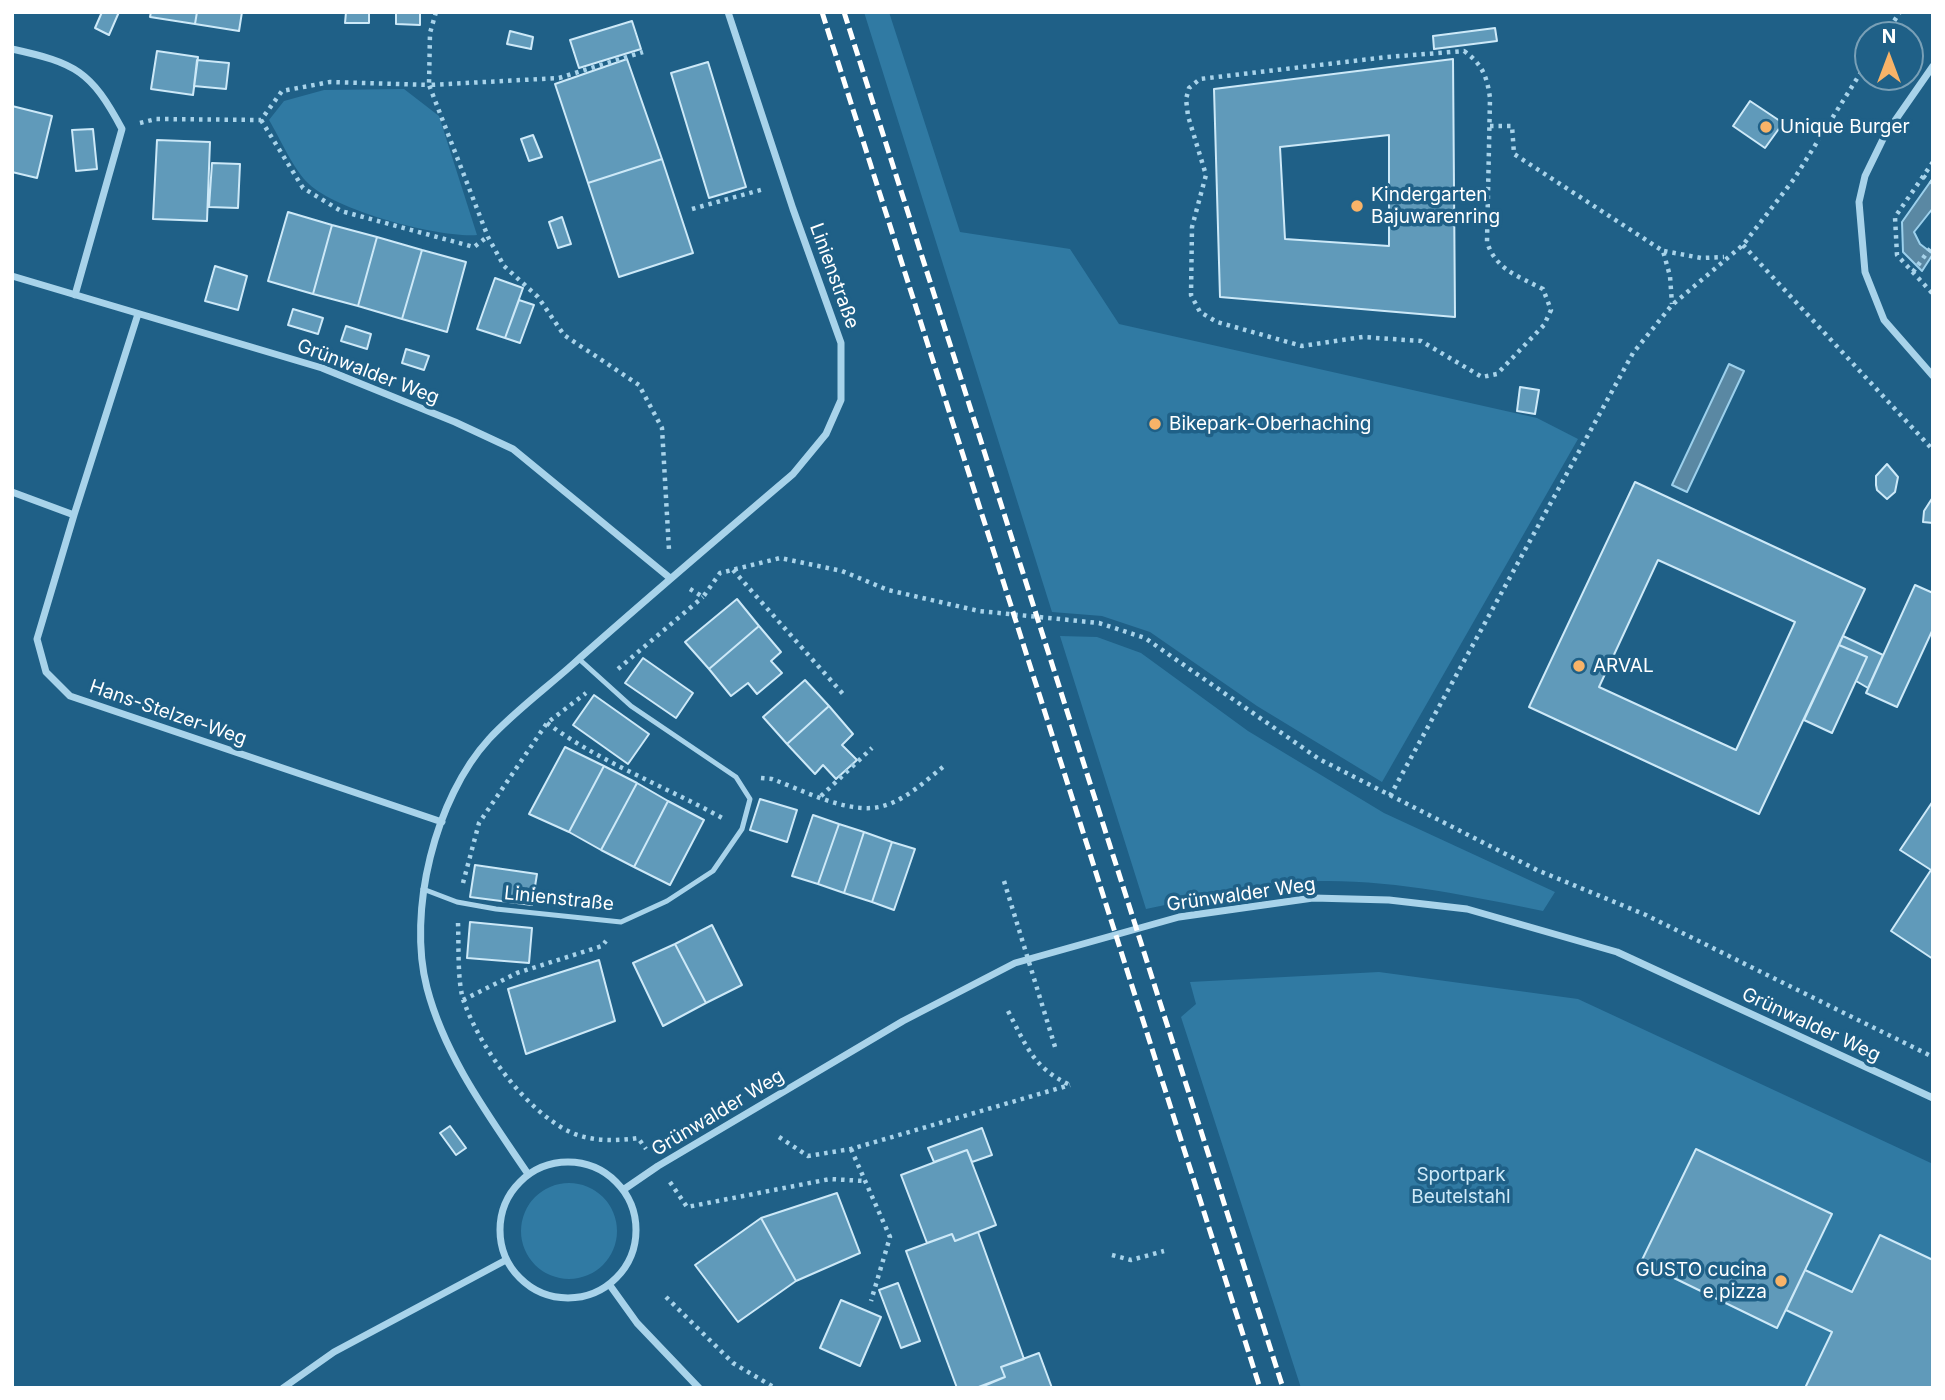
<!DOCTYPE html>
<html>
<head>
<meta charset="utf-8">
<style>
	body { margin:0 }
	#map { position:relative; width:1945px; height:1400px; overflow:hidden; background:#1f6087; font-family:Inter,sans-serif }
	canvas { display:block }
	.frame { position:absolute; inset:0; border:14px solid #fff; pointer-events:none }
	.north { position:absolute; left:1854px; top:21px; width:70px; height:70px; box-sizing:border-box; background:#1f6087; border:2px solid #79a0b7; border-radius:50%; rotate:0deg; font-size:19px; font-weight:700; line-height:28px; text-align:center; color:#fff }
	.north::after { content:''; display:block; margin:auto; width:24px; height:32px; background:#f8b368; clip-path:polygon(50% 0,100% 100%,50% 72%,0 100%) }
</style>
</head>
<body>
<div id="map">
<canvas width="1945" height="1400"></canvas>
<div class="frame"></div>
<div class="north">N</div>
</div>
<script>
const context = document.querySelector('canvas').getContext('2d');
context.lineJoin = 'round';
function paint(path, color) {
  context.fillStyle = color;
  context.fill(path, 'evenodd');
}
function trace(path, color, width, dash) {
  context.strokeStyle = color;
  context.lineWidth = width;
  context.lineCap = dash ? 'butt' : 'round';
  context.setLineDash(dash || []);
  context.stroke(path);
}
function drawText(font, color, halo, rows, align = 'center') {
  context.font = font + ' Inter,sans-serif';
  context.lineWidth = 7;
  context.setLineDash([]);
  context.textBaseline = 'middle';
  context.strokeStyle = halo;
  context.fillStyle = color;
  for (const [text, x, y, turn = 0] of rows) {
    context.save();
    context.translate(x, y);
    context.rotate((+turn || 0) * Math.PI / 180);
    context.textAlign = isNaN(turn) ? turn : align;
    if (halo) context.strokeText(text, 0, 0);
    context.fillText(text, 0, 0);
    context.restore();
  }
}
const green = new Path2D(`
	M864 12H889L960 232 1070 249 1119 324 1537 418 1578 439 1382 782 1257 706 1150 632 1102 616 1052 612Z
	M404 89 439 116 477 235C439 238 337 211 309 184 294 171 280 138 269 120L284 101 324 90Z
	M1060 636 1097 637 1141 653 1248 731 1384 813 1555 892 1543 911C1470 896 1395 880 1321 881 1262 882 1203 897 1146 909Z
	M1379 972 1578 999 1933 1164V1388H1301L1181 1017 1196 1004 1190 982Z
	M521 1231a48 48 0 1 1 96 0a48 48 0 1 1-96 0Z`);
const water = new Path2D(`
	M1933 178V208L1914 232 1920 244 1933 254 1922 271 1903 252 1902 222Z
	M1729 364 1744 371 1687 492 1672 485Z`);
const building = new Path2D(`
	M102 12H119L109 35 95 28Z
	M151 12H197L195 24 150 17Z
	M197 12H242L239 31 195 24Z
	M346 12H369V23H345Z
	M396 13H420V25L396 24Z
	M632 21 641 49 579 68 570 40Z
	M1495 28 1497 41 1434 49 1433 36Z
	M510 31 533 37 531 49 507 44Z
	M157 51 198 57 193 95 151 89Z
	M627 59 662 159 588 183 555 84Z
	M1453 59 1455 317 1220 297 1214 89ZM1389 135V246L1285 239 1280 147Z
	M197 60 229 63 226 89 194 86Z
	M708 62 746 187 709 198 671 73Z
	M1750 101 1783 123 1765 148 1733 126Z
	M12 106 52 116 37 178 12 172Z
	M93 129 97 169 76 171 72 130Z
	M533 135 542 157 529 161 521 139Z
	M157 140 210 142 207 221 153 219Z
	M662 159 693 253 619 277 588 183Z
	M212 163 240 164 238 208 209 207Z
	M288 212 332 225 313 294 268 281Z
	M562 217 571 244 558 248 549 222Z
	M332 225 377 237 358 306 313 294Z
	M377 237 422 250 402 319 358 306Z
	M422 250 466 262 447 332 402 319Z
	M215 266 247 276 238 310 205 301Z
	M495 278 523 288 505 338 477 329Z
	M519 300 534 305 520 343 505 338Z
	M293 309 323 318 318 334 288 325Z
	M346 326 371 334 367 349 341 341Z
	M406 349 429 356 424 370 402 363Z
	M1520 387 1539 390 1535 414 1517 411Z
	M1887 464 1898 477 1895 492 1887 499 1877 490 1876 485V476Z
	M1635 482 1865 589 1759 814 1529 707ZM1658 560 1795 622 1736 750 1599 687Z
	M1933 497V523L1923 522 1924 511Z
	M1915 585 1933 593V629L1897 707 1866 693Z
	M737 599 759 626 709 669 685 642Z
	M759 626 781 652 771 661 782 673 757 694 748 683 731 696 709 669Z
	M1843 636 1883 655 1868 688 1856 681 1867 657 1839 645Z
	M1839 645 1867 657 1832 733 1804 720Z
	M643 658 693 693 676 718 625 683Z
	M805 680 829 706 787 744 763 717Z
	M594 695 649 734 628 764 573 725Z
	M829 706 853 734 842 745 857 760 836 779 823 765 815 774 787 744Z
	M565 747 604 766 569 832 529 814Z
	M604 766 637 783 601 850 569 832Z
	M637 783 668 801 634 867 601 850Z
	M760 799 797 810 787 842 750 830Z
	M668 801 704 820 670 885 634 867Z
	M1933 801V959L1891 931 1931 870 1900 850Z
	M813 815 839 824 818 884 792 876Z
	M839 824 864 832 844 893 818 884Z
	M864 832 892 842 872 902 844 893Z
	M892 842 915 849 894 910 872 902Z
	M475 865 537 874 532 905 470 897Z
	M470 922 532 928 529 963 467 958Z
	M712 925 742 985 706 1003 675 944Z
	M675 944 706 1003 663 1026 633 963Z
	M599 960 615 1021 526 1054 508 989Z
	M450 1126 466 1148 456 1155 440 1133Z
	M982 1128 992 1155 972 1162 967 1150 934 1162 928 1148Z
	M1696 1149 1832 1214 1777 1328 1641 1262Z
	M967 1150 996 1225 955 1241 952 1234 927 1243 901 1175Z
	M837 1193 860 1253 796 1281 761 1218Z
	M761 1218 796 1281 738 1322 695 1265Z
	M978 1232 1024 1359 1001 1367 1005 1377 976 1388H957L906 1251 952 1234 955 1241Z
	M1880 1235 1933 1260V1388H1805L1832 1332 1786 1310 1805 1270 1852 1292Z
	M898 1283 920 1341 901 1348 879 1290Z
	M841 1300 881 1317 860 1366 820 1348Z
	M1039 1353 1052 1388H979L1005 1377 1001 1367Z`);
const path = new Path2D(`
	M436 12 430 33 429 85 559 78 643 52
	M1885 35 1900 12
	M1464 51C1482 64 1487 76 1490 98L1487 242C1496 270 1518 276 1543 289L1551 310 1544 325 1497 374 1482 377 1421 341 1363 337 1302 346 1217 322 1200 312 1191 295 1192 227 1206 175 1188 116 1186 99 1189 88 1200 79 1387 57Z
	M261 120 303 188 341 211 474 247 487 237
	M140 123 156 119 261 120 282 91 330 82 429 85 488 237 504 266 538 297 564 335 639 385 662 428 669 550
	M1490 126H1512L1514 154 1663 251 1670 276 1672 304
	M1933 162 1895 217 1897 255 1933 294
	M1923 176 1933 183
	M692 209 764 189
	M1743 245 1933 450
	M1664 251 1701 258 1724 257
	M1913 272 1932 246
	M733 570 843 694
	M690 589 703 597 720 573 780 558 842 571 888 590 979 611 1099 623 1145 638 1319 759 1537 870 1646 915 1933 1057
	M618 669 703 597
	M547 723C601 763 665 786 724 819
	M761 778 772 779C802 790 840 810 872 808 899 806 923 783 943 767
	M821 796 872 748
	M1390 796 1633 353 1672 305 1743 245 1794 179 1868 61
	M463 883 479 823 547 723 586 693
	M458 923C459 945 457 983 464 1002 481 1049 525 1110 570 1132 592 1142 616 1141 638 1138L646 1149
	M463 1000 517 973 602 946 606 941
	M1008 1011C1026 1045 1033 1068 1070 1085
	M779 1137 808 1156 851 1149 1070 1085
	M851 1149 890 1237 871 1301
	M670 1182 687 1207 830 1179 864 1181
	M1112 1255 1131 1260 1164 1251
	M666 1297 733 1363 775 1388`);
const lane = new Path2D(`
	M423 889 457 902 496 909 621 922 667 901 713 871 742 829 750 799 736 777 631 706 579 659`);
const street = new Path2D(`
	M12 49C76 63 91 71 122 129L75 295
	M1933 66 1885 135 1865 176 1859 202 1865 272 1884 320 1933 376
	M12 276 322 368 455 422 513 449 670 578
	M12 492 74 515 37 639 46 672 70 696 442 822
	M74 515 138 314
	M500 1230a68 68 0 1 1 136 0a68 68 0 1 1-136 0Z
	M528 1174C489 1116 445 1057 427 988 407 912 435 798 489 739 514 712 545 689 572 665 645 600 719 537 793 474L826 434 841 400V343L793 209 728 12
	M623 1190 658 1166 903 1021 1015 963 1179 917 1313 898 1389 900 1467 909 1617 952 1933 1098
	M609 1284 637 1323 699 1388
	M283 1388 334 1352 506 1260`);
const rail = new Path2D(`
	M822 12 1260 1388
	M844 12 1283 1388`);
const pathBridge = new Path2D(`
	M1004 881 1056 1050`);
const markers = [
	[1766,127,7,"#f8b368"],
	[1357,206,7,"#f8b368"],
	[1155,424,7,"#f8b368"],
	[1579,666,7,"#f8b368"],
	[1781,1281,7,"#f8b368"]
];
const poiNames = [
	["Unique Burger",1780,127],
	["Kindergarten",1371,195],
	["Bajuwarenring",1371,217],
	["Bikepark-Oberhaching",1169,424],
	["ARVAL",1593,666],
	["GUSTO cucina",1767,1270,"right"],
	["e pizza",1767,1292,"right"]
];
const streetNames = [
	["Linienstraße",834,276,70],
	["Grünwalder Weg",368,372,21],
	["Hans-Stelzer-Weg",168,713,19],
	["Grünwalder Weg",1241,895,-8],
	["Linienstraße",559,899,6],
	["Grünwalder Weg",1811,1025,25],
	["Grünwalder Weg",718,1113,-31]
];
const parkNames = [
	["Sportpark",1461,1175],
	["Beutelstahl",1461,1197]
];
paint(green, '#307aa3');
paint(water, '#5a88a3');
trace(water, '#9cd0ec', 2);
paint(building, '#609aba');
trace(building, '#cde9f8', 2);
trace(path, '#a8d3ea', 4.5, [3.5, 5]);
trace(lane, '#a8d3ea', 5);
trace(street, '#a8d3ea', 7);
trace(rail, '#fff', 5, [12, 5]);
trace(pathBridge, '#a8d3ea', 4.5, [3.5, 5]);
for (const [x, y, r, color] of markers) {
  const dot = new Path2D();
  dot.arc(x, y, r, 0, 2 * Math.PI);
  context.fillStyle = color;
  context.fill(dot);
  trace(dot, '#1f6087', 2.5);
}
drawText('19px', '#fff', '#1f6087', poiNames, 'left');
drawText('19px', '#fff', '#1f6087', streetNames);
drawText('19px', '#cde9f8', '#1f6087', parkNames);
</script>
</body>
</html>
